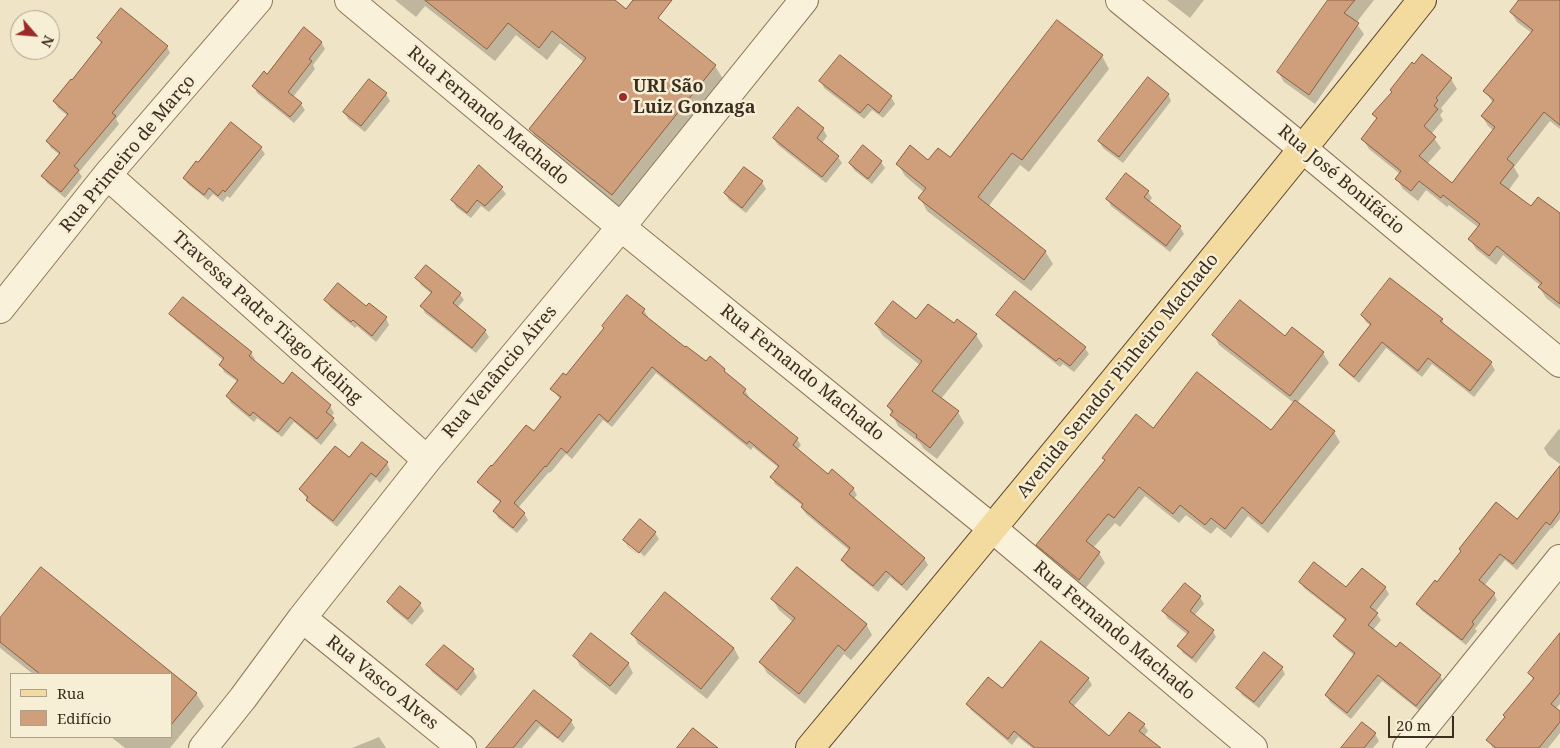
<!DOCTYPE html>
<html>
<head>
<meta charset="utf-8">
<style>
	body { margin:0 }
	#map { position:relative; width:1560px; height:748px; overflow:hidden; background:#f0e4c6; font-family:"Noto Serif",serif }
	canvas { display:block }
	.legend { position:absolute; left:10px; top:673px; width:162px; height:65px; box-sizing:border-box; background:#f7eed6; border:1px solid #aca18d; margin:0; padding:6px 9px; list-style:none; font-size:15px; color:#3c2e1f }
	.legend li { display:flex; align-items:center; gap:10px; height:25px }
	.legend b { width:25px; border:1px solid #aca18d }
	.north { position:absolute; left:10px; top:10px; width:50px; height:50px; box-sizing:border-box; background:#f7eed6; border:1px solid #aca18d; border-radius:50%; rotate:117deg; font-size:14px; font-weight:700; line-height:20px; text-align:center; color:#3c2e1f }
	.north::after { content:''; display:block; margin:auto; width:18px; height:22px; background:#9d2a29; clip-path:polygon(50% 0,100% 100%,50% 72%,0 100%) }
	.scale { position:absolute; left:1388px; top:716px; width:66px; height:22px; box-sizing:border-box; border:2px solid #3c2e1f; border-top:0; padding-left:6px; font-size:15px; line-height:18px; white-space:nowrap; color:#3c2e1f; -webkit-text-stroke:4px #f7eed6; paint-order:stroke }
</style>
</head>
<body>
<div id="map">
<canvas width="1560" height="748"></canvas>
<ul class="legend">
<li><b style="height:6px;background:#f3da9e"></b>Rua</li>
<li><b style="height:14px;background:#cf9f7b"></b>Edifício</li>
</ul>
<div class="north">N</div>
<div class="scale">20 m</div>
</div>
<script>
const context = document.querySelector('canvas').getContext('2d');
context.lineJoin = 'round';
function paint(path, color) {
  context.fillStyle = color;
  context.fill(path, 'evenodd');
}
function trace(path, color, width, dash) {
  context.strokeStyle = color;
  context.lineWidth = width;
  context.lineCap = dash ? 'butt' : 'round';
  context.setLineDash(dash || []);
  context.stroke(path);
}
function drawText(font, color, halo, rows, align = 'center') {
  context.font = font + ' "Noto Serif",serif';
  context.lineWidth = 5;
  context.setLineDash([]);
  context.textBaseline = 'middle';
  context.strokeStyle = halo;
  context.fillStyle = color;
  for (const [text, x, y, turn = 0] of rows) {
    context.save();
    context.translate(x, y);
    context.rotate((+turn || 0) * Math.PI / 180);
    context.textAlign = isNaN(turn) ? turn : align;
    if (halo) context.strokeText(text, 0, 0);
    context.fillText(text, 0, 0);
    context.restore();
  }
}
const shadow = new Path2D(`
	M395 0H613L626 11 634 0 715 66 723 79 620 207 538 142 531 129 584 62 560 43 547 60 516 35 495 61 425 6 416 17Z
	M1167 0H1204L1190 18Z
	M1329 0H1374L1356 23 1364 34 1315 104 1284 82 1278 72Z
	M1517 0H1560V129L1550 121 1514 167 1519 176 1508 191 1531 207 1560 214V309L1546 298 1540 288 1541 286 1503 255 1496 265 1476 249 1470 239 1479 228 1449 205 1447 207 1426 190 1418 201 1403 189 1397 179 1400 174 1369 149 1363 139 1377 120 1374 114 1451 79 1457 89 1441 108 1443 111 1440 115 1443 120 1431 134 1441 148 1427 164 1452 184 1494 131 1488 126 1482 116 1493 103 1485 91 1532 33 1517 22 1511 12 1519 2Z
	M1057 22 1102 56 1109 69 1029 172 1020 165 988 207 1045 251 1053 264 1031 291 927 211 920 198 924 192 905 176 898 164 950 159Z
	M98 38 167 47 170 53 116 119 119 124 79 172 82 177 65 198 47 183 43 176 60 155 51 148 47 141 68 116 58 108 54 101 72 82 102 45Z
	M321 42 325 49 313 65 315 69 293 97 301 104 305 110 294 123 257 93 254 86 267 76Z
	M821 81 891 97 895 104 883 118 872 110 864 119 824 88Z
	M386 94 390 101 365 132 348 119 344 112Z
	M1168 94 1171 101 1123 163 1103 148 1099 141Z
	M798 109 823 129 827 136 822 143 838 157 842 163 826 183 778 145 774 139Z
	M261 148 265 154 230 198 227 196 223 202 213 194 208 200 188 184 184 178Z
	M881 162 885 168 872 184 854 170 850 163Z
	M479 167 494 179 506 194 489 212 481 206 471 218 456 207 453 200Z
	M762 182 766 189 746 213 729 200 725 193Z
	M1148 192 1152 198 1149 202 1180 227 1184 234 1170 252 1111 206 1108 199Z
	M417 278 460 294 464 300 457 308 485 331 489 337 476 353 425 313 422 306 432 294 421 285Z
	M326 300 367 308 386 318 389 325 376 342 357 326 355 328 330 307Z
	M644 310 648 317 646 318 706 363 724 370 729 377 745 390 749 397 747 399 797 439 801 445 797 450 828 476 853 488 857 495 853 500 924 558 928 565 907 591 890 577 878 592 846 566 843 560 850 551 806 514 802 508 803 506 775 484 772 477 779 468 753 447 751 450 656 373 612 427 603 420 572 459 566 454 550 473 549 472 518 508 524 513 528 520 517 533 498 518 495 511 501 503 483 488 479 482 534 432 560 399 552 389Z
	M171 314 251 353 255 359 253 362 283 386 330 406 334 413 331 417 337 425 321 445 294 422 282 437 257 418 254 422 231 403 227 396 238 382 224 372 221 365 224 361 175 320Z
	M998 315 1085 348 1089 354 1074 372 1063 364 1060 367 1002 321Z
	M1362 315 1442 319 1445 327 1491 363 1495 370 1474 397 1432 364 1422 377 1386 348 1359 383 1345 371 1341 365 1371 326 1366 322Z
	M916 321 954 325 976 335 983 346 941 399 958 412 964 423 937 459 924 449 920 443 898 426 888 406 920 365 883 336 876 325Z
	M1214 335 1286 337 1323 353 1329 363 1297 403 1334 432 1340 442 1268 533 1248 516 1231 538 1217 527 1211 534 1186 515 1179 523 1145 496 1120 527 1115 523 1093 548 1099 553 1105 563 1085 589 1043 555 1037 545 1105 461 1103 458 1153 430 1271 432 1294 403 1219 345Z
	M1559 429 1560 430V464L1548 455 1544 448Z
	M350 459 387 463 390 470 380 483 376 479 337 527 312 506 300 489Z
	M1560 468V519L1552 529 1551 528 1517 570 1505 560 1484 586 1494 594 1497 600 1475 629 1477 631 1466 645 1421 610 1418 604 1437 584 1518 521Z
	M655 533 659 539 643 558 628 547 625 540ZM628 542 644 556 643 558 628 546Z
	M42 569 196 693 204 706 170 748H125L111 737H171V674H33L0 648V620Z
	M1300 582 1346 589 1385 587 1389 594 1375 612 1381 620 1373 630 1396 649 1440 676 1444 683 1420 711 1382 681 1351 719 1330 702 1326 695 1355 656 1338 642 1334 636 1346 621 1304 588Z
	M1185 585 1200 597 1204 604 1194 616 1213 631 1216 637 1196 663 1183 653 1179 646 1188 635 1167 618 1164 611Z
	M401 588 420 604 424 611 412 625 393 609 389 602Z
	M773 600 866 624 872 635 851 660 844 654 805 704 767 673 761 662 793 622 779 610Z
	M633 634 734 648 739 658 707 699 638 644Z
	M1560 635V704L1555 709 1560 713V733L1548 748H1493L1488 740 1533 680 1530 673Z
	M444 646 473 670 477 677 461 696 432 672 428 666Z
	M575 656 628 663 633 673 616 695 580 666Z
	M1282 668 1285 674 1259 708 1242 695 1238 688Z
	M1088 678 1092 685 1073 707 1110 737 1144 725 1148 731 1144 736 1159 748H1032L1018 737 1012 745 971 710 967 704 1002 690Z
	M534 692 571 721 575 728 563 743 540 726 522 748H497Z
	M1362 724 1375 734 1379 741 1373 748H1347Z
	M379 737 386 748H352Z`);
const building = new Path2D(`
	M425 0H615L626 9 633 0H672L658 18 716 65 612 195 529 129 586 58 552 31 539 48 508 23 487 49Z
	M1328 0H1355L1344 13 1359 23 1309 95 1277 72Z
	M1519 0H1560V125L1544 112 1507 159 1514 165 1500 183 1531 206 1538 197 1560 213V304L1538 287 1542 283 1497 246 1489 256 1468 239 1480 224 1443 195 1441 198 1419 181 1411 191 1395 179 1401 171 1361 139 1377 118 1372 114 1392 92 1390 90 1412 62 1414 64 1422 54 1452 78 1436 98 1438 100 1434 106 1438 109 1424 126 1436 137 1419 156 1452 183 1495 127 1481 116 1494 100 1483 91 1533 30 1510 12Z
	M121 8 168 46 112 113 116 116 74 166 79 170 61 192 41 176 60 153 46 141 68 114 53 101 71 79 72 80 102 42 97 38Z
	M1057 20 1103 55 1022 160 1012 153 978 197 1046 251 1024 280 918 198 926 188 896 164 910 145 928 160 938 148 950 157Z
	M304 27 322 42 309 59 312 61 288 92 302 103 290 117 252 86 264 71 267 74Z
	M840 55 892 96 879 113 868 104 860 113 819 81Z
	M1148 77 1169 94 1119 157 1098 141Z
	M369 79 387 93 361 126 343 112Z
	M798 107 824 128 817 138 839 156 822 177 773 138Z
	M231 122 262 147 225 192 223 190 218 196 209 188 204 195 183 178 196 161 198 162Z
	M863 145 882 161 868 179 849 163Z
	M479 165 503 187 485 206 477 200 467 213 451 200Z
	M744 167 763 181 742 208 724 193Z
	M1126 173 1149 191 1144 197 1181 226 1166 246 1106 199Z
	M426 265 461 293 453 303 486 330 472 348 420 306 432 292 415 278Z
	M1390 278 1443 319 1440 321 1492 362 1470 391 1428 358 1418 371 1382 342 1354 377 1339 365 1371 324 1361 315Z
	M338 283 366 306 369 303 387 317 372 336 353 320 351 322 324 300Z
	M1015 291 1086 347 1070 366 1059 358 1056 361 996 315Z
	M627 295 645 309 642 313 685 347 686 346 706 361 710 356 725 369 724 371 746 389 743 393 798 438 793 445 828 474 832 469 854 488 849 494 925 558 902 585 886 571 873 586 841 560 850 548 801 507 803 504 770 477 779 466 749 441 747 444 652 367 608 422 599 414 567 453 561 448 546 467 545 466 514 503 525 513 513 528 493 511 501 501 477 482 491 465 492 466 526 425 534 431 561 397 550 389 563 373 566 375 604 328 602 326Z
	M183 297 252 352 249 356 283 384 292 372 331 405 326 412 334 418 317 439 290 417 278 432 253 412 250 416 226 396 238 380 219 365 224 358 169 314Z
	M1240 300 1285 336 1292 327 1324 352 1290 396 1212 335Z
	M893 301 916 319 928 304 954 323 957 319 977 334 932 391 959 411 930 448 916 437 917 435 890 415 893 411 887 406 922 361 875 324Z
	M1197 372 1271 430 1295 400 1335 431 1262 524 1242 507 1225 529 1211 518 1205 525 1180 505 1173 514 1139 487 1114 518 1108 514 1086 541 1100 552 1079 580 1036 545 1105 460 1102 458 1136 414 1153 428Z
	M362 442 388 462 376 477 371 473 333 521 306 500 308 497 299 489 335 446 349 457Z
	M1560 466V511L1550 525 1546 522 1513 564 1500 554 1479 580 1495 593 1472 622 1474 624 1462 640 1416 604 1435 580 1437 582 1461 551 1459 549 1496 502 1517 519Z
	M640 519 656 532 639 553 623 540Z
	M1314 562 1346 587 1362 568 1386 587 1370 607 1378 613 1368 625 1396 647 1400 642 1441 675 1416 706 1378 675 1347 713 1325 695 1355 653 1333 636 1346 619 1299 582Z
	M41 567 197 693 171 725V674H40L0 642V618Z
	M797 567 867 624 845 651 838 645 799 694 759 662 795 618 771 599Z
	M1185 583 1201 596 1190 611 1214 630 1192 658 1177 646 1189 632 1162 611Z
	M400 586 421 603 408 619 387 602Z
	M665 592 734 648 701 689 631 634Z
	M591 633 629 663 610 686 573 656Z
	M1560 633V693L1551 704 1560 711V722L1539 748H1496L1486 740 1505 717 1503 715 1534 678 1528 673Z
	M1041 641 1089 678 1069 702 1109 736 1129 712 1145 724 1139 731 1161 748H1035L1014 731 1008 739 966 704 988 677 1002 688Z
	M444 645 474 669 457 690 426 665Z
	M1264 652 1283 667 1254 702 1236 688Z
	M534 690 572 720 558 738 536 720 513 748H486Z
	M1362 722 1376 733 1364 748H1341Z
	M693 728 718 748H677Z`);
const minor = new Path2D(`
	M349 0 621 227 993 529 1253 748
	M1120 0 1303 149 1560 363
	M107 175 427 460
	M0 309 107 175 258 0
	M302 618 462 748
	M203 748 243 698 302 618 427 460 621 227 804 0
	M1407 748 1560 559`);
const major = new Path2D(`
	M810 748C1016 501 1221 252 1422 0`);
const markers = [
	[623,97,5,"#9d2a29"]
];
const poiNames = [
	["URI São",633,87],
	["Luiz Gonzaga",633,108]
];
const streetNames = [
	["Rua Fernando Machado",488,116,40],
	["Rua Primeiro de Março",128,154,-50],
	["Rua José Bonifácio",1341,180,40],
	["Travessa Padre Tiago Kieling",267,318,42],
	["Rua Venâncio Aires",500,372,-50],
	["Rua Fernando Machado",802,373,39],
	["Avenida Senador Pinheiro Machado",1118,376,-51],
	["Rua Fernando Machado",1114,631,40],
	["Rua Vasco Alves",382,683,39]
];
paint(shadow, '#0003');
paint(building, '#cf9f7b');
trace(building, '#8c5f40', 1);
trace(minor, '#8c765b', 30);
trace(major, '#5a442f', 30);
trace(minor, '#faf1da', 28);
trace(major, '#f3da9e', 28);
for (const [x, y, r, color] of markers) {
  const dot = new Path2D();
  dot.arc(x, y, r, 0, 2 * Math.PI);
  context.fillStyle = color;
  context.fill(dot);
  trace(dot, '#f7eed6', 2);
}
drawText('bold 18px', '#3c2e1f', '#f7eed6', poiNames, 'left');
drawText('18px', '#3c2e1f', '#f7eed6', streetNames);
</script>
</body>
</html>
